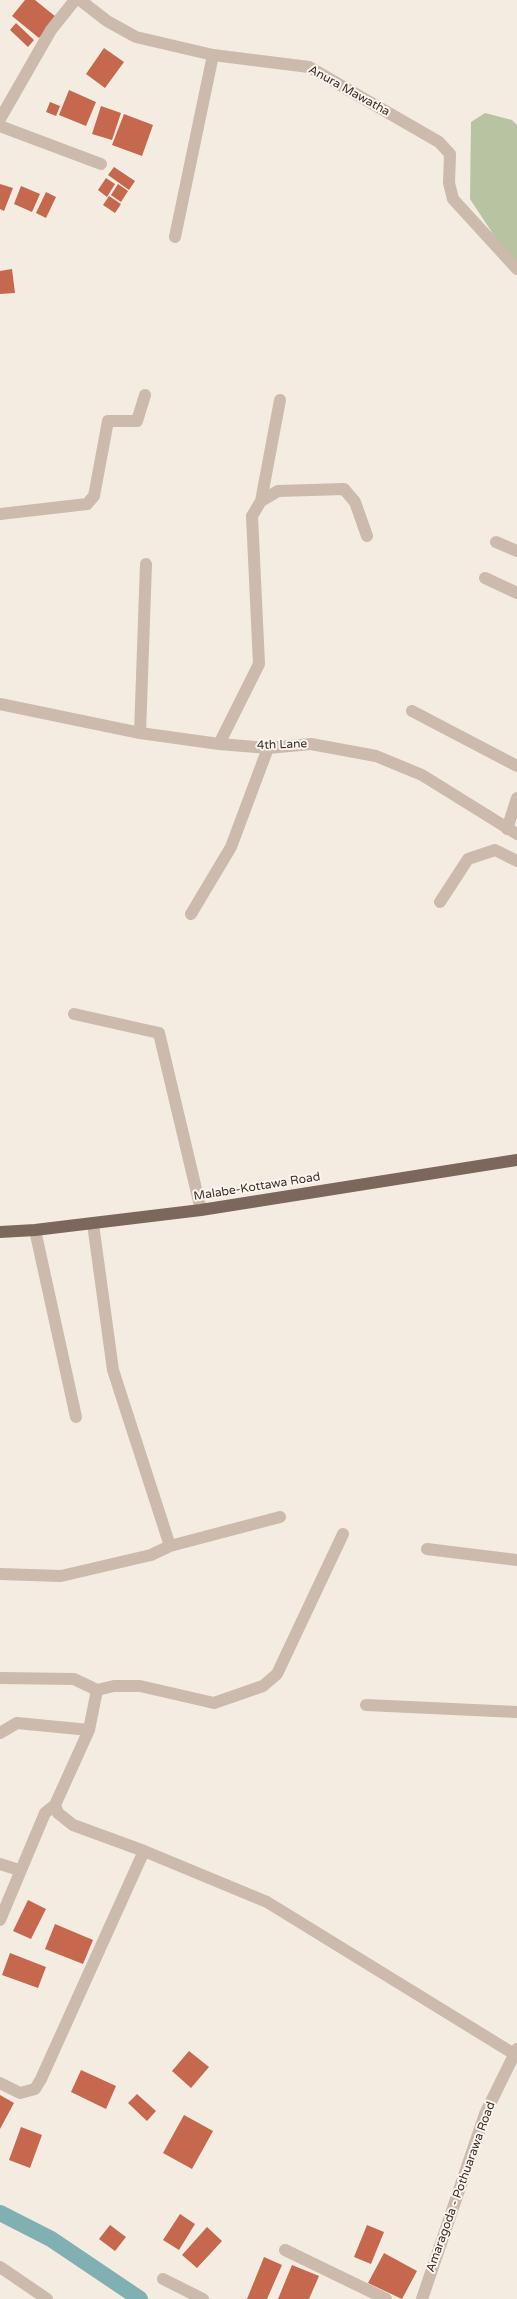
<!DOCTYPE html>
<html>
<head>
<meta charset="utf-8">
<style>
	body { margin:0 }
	canvas { display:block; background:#f4ebe1 }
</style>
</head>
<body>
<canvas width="517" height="2299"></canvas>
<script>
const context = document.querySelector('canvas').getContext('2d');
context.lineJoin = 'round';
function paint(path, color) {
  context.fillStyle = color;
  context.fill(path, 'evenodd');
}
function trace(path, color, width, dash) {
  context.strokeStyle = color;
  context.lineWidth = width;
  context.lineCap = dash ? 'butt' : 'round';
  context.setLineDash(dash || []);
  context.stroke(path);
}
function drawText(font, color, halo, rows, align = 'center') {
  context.font = font + ' "Varela Round",sans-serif';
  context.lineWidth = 4;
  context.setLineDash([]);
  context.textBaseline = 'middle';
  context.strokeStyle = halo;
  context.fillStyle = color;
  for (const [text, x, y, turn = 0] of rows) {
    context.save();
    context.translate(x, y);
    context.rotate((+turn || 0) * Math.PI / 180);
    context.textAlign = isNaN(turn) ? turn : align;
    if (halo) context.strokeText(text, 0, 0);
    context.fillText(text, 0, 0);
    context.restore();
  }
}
const green = new Path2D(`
	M485 113 512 120 517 125V261L499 243 470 199 471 122Z`);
const canal = new Path2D(`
	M0 2213 51 2239 140 2299`);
const building = new Path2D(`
	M25 0H35L56 17 39 38 12 16Z
	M16 23 34 40 28 47 10 30Z
	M104 48 124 62 105 88 86 74Z
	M69 90 96 102 86 126 59 115Z
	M50 102 60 106 56 116 46 112Z
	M101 106 121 113 112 140 92 134Z
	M124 114 153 125 142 156 112 145Z
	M114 167 135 181 129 190 108 175Z
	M106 178 115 184 107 197 98 190Z
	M0 184 13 188 4 211 0 209Z
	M118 184 128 191 121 202 111 195Z
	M21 186 40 194 32 212 14 204Z
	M46 192 56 197 46 218 36 213Z
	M109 196 121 204 115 213 103 205Z
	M12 269 15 293 0 294V271Z
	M28 1900 46 1909 31 1939 13 1931Z
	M55 1924 93 1940 83 1964 45 1949Z
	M10 1953 46 1967 38 1988 2 1975Z
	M189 2051 209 2067 191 2088 172 2071Z
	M81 2070 116 2086 106 2109 71 2092Z
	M137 2094 156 2111 147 2121 128 2103Z
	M0 2095 14 2103 0 2129Z
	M184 2115 213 2131 192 2169 163 2153Z
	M21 2127 42 2135 30 2168 9 2160Z
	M180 2214 195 2224 179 2250 163 2240Z
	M110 2225 126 2237 115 2251 99 2239Z
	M367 2225 384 2232 371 2264 354 2257Z
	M207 2227 222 2241 197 2268 182 2255Z
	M384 2253 417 2271 402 2299 368 2283Z
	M264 2257 282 2265 267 2299H247Z
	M292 2265 319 2276 309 2299H278Z`);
const minor = new Path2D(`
	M80 0 107 21 136 37 213 55 309 67 439 142 450 154 449 183 453 199 517 269
	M0 119 51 30 75 0
	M0 126 101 164
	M175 237 213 55
	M261 501 280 400
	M0 514 87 504 94 496 108 421H137L145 395
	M496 542 517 551
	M485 578 517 593
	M0 704 140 733 219 744 268 748 311 744 376 756 422 775 517 834
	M412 711 517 766
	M140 733 146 564
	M219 744 259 664 252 516 261 501 278 491 344 489 355 502 367 536
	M507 829 517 798
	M440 902 468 859 495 850 517 861
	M191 914 231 847 268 748
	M74 1014 159 1033 201 1210
	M93 1224 113 1370 170 1546
	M35 1230 76 1417
	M427 1549 517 1560
	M0 1574 61 1576 151 1555 170 1546 280 1517
	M0 1678 74 1679 97 1690 89 1730 55 1805 45 1813 0 1920
	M97 1690 114 1686H140L214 1703 263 1686 277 1674 343 1534
	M366 1705 517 1712
	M0 1733 17 1723 89 1730
	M55 1805 58 1813 73 1825 144 1851 267 1902 514 2054
	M0 1864 19 1870
	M0 2083 20 2093 35 2089 41 2079 144 1851
	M285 2250 386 2299
	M0 2267 47 2299
	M163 2279 203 2299
	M422 2299 485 2114 517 2049`);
const major = new Path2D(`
	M0 1232 35 1230 201 1210 517 1160`);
const streetNames = [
	["Anura Mawatha",349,91,29],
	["4th Lane",282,745,-2],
	["Malabe-Kottawa Road",257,1187,-9],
	["Amaragoda - Pothuarawa Road",461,2187,-70]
];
paint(green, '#b8c3a1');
trace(canal, '#80b0b1', 16);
paint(building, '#c5684e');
trace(minor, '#ccbaad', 12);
trace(major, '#7c675d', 12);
drawText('12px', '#3b302b', '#fbf5ee', streetNames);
</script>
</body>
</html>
